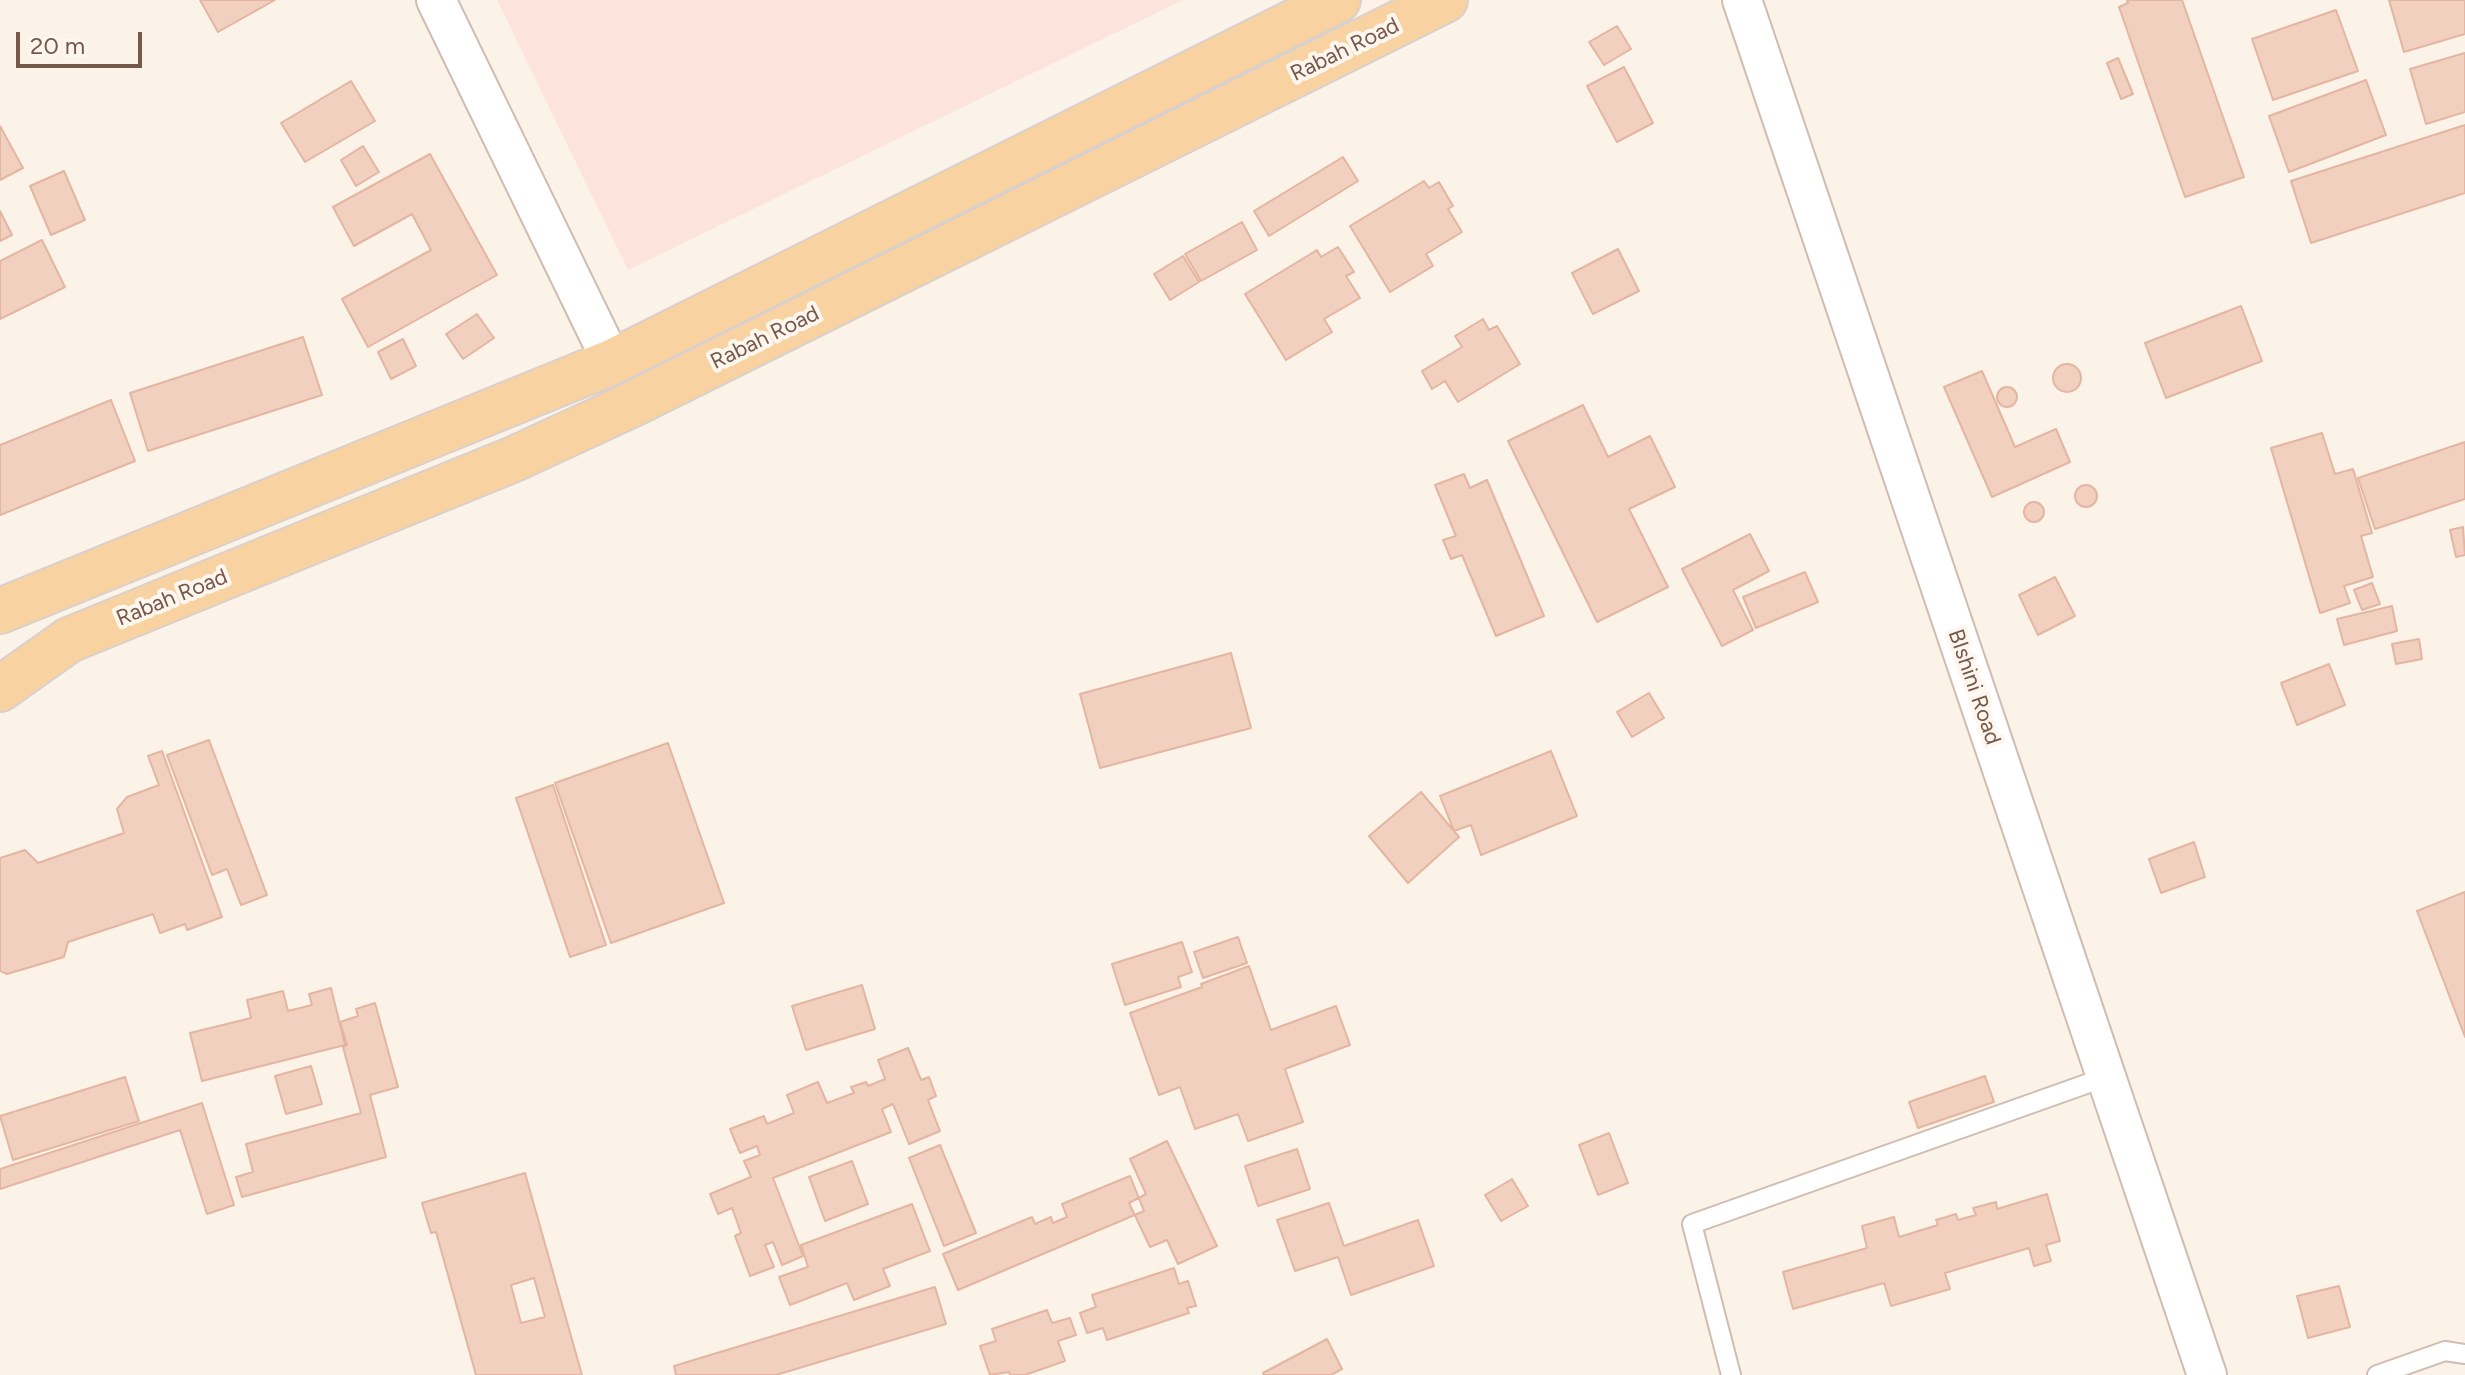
<!DOCTYPE html>
<html>
<head>
<meta charset="utf-8">
<style>
	body { margin:0 }
	#map { position:relative; width:2465px; height:1375px; overflow:hidden; background:#fcf3e8; font-family:Figtree,sans-serif }
	canvas { display:block }
	.scale { position:absolute; left:16px; top:32px; width:126px; height:36px; box-sizing:border-box; border:4px solid #76584c; border-top:0; padding-left:10px; font-size:24px; line-height:28px; white-space:nowrap; color:#76584c; -webkit-text-stroke:6px #fff7ee; paint-order:stroke }
</style>
</head>
<body>
<div id="map">
<canvas width="2465" height="1375"></canvas>
<div class="scale">20 m</div>
</div>
<script>
const context = document.querySelector('canvas').getContext('2d');
context.lineJoin = 'round';
function paint(path, color) {
  context.fillStyle = color;
  context.fill(path, 'evenodd');
}
function trace(path, color, width, dash) {
  context.strokeStyle = color;
  context.lineWidth = width;
  context.lineCap = dash ? 'butt' : 'round';
  context.setLineDash(dash || []);
  context.stroke(path);
}
function drawText(font, color, halo, rows, align = 'center') {
  context.font = font + ' Figtree,sans-serif';
  context.lineWidth = 8;
  context.setLineDash([]);
  context.textBaseline = 'middle';
  context.strokeStyle = halo;
  context.fillStyle = color;
  for (const [text, x, y, turn = 0] of rows) {
    context.save();
    context.translate(x, y);
    context.rotate((+turn || 0) * Math.PI / 180);
    context.textAlign = isNaN(turn) ? turn : align;
    if (halo) context.strokeText(text, 0, 0);
    context.fillText(text, 0, 0);
    context.restore();
  }
}
const commercial = new Path2D(`
	M497 0H1183L628 270Z`);
const building = new Path2D(`
	M200 0H275L218 32Z
	M2127 0H2182L2244 177 2185 197 2119 7 2128 3Z
	M2389 0H2465V34L2404 52Z
	M2336 10 2358 71 2273 100 2252 39Z
	M1617 26 1631 49 1604 65 1589 42Z
	M2465 53V112L2426 124 2410 69Z
	M2118 58 2133 94 2121 99 2107 63Z
	M1624 67 1653 123 1617 142 1587 86Z
	M2366 80 2386 135 2289 172 2269 116Z
	M351 81 375 121 305 162 281 123Z
	M2465 125V193L2311 243 2291 181Z
	M0 126 23 168 0 180Z
	M363 146 379 172 356 186 341 160Z
	M430 154 497 275 368 347 342 299 431 250 412 214 354 246 333 207Z
	M1343 157 1358 181 1269 236 1254 211Z
	M64 171 85 220 51 235 30 186Z
	M1424 181 1429 188 1439 182 1453 206 1448 209 1462 232 1426 254 1433 266 1390 292 1350 226Z
	M0 211 12 235 0 241Z
	M1242 222 1257 250 1201 281 1185 254Z
	M42 240 65 287 0 319V261Z
	M1338 247 1354 272 1346 276 1360 298 1324 319 1332 332 1286 360 1245 294 1317 250 1321 257Z
	M1618 249 1639 291 1593 314 1572 273Z
	M1183 256 1199 282 1170 300 1154 274Z
	M2241 306 2262 361 2166 398 2145 343Z
	M477 314 494 338 463 359 446 334Z
	M1483 319 1489 330 1497 326 1520 364 1458 402 1445 381 1432 389 1422 371 1462 347 1455 336Z
	M303 337 322 395 148 451 130 393Z
	M403 339 416 366 391 379 378 352Z
	M2053 378a14 14 0 1 1 28 0a14 14 0 1 1-28 0Z
	M1982 371 2015 447 2056 429 2070 462 1992 497 1944 387Z
	M1997 397a10 10 0 1 1 20 0a10 10 0 1 1-20 0Z
	M111 400 135 461 0 515V445Z
	M1583 405 1608 457 1650 436 1675 487 1629 509 1668 587 1597 622 1508 441Z
	M2322 433 2335 474 2353 469 2372 533 2361 536 2373 577 2344 586 2350 603 2320 613 2271 448Z
	M2465 442V499L2375 529 2358 478Z
	M1464 474 1470 488 1487 480 1544 616 1496 636 1462 555 1451 559 1443 540 1456 536 1435 485Z
	M2075 496a11 11 0 1 1 22 0a11 11 0 1 1-22 0Z
	M2024 512a10 10 0 1 1 20 0a10 10 0 1 1-20 0Z
	M2463 527 2465 555 2456 557 2450 530Z
	M1750 534 1769 571 1733 590 1753 630 1722 646 1682 569Z
	M1805 572 1818 602 1756 628 1743 597Z
	M2055 577 2075 616 2038 635 2019 595Z
	M2372 583 2380 604 2362 610 2354 590Z
	M2392 606 2397 631 2344 645 2337 619Z
	M2419 639 2422 659 2396 664 2392 644Z
	M1231 653 1251 728 1100 768 1080 694Z
	M2329 664 2345 705 2297 725 2281 683Z
	M1649 693 1664 718 1632 737 1617 712Z
	M209 740 267 895 241 905 227 869 212 875 167 755Z
	M668 743 724 903 611 943 555 783Z
	M162 751 222 917 187 930 185 924 160 933 153 914 68 942 64 957 7 974 0 971V858L25 850 38 863 124 833 117 809 127 797 159 785 148 756Z
	M1551 751 1577 816 1481 855 1471 825 1454 831 1440 796Z
	M553 785 606 945 570 957 516 798Z
	M1421 792 1459 837 1408 883 1369 836Z
	M2194 842 2205 877 2161 893 2149 859Z
	M2465 892V1037L2417 911Z
	M1238 937 1247 963 1203 978 1194 952Z
	M1182 942 1192 972 1178 977 1181 987 1125 1005 1112 964Z
	M1249 966 1271 1030 1336 1006 1350 1045 1285 1069 1303 1122 1248 1141 1238 1114 1195 1129 1180 1087 1159 1095 1130 1013 1202 987 1201 984Z
	M862 985 875 1029 806 1050 792 1006Z
	M331 988 345 1045 202 1081 190 1033 251 1018 247 1000 283 991 288 1011 312 1005 309 994Z
	M375 1003 398 1087 370 1095 386 1157 242 1197 236 1177 253 1172 246 1144 361 1113 343 1047 347 1045 340 1022 358 1016 356 1009Z
	M908 1048 921 1080 929 1077 936 1096 928 1100 940 1131 909 1144 893 1104 882 1109 891 1132 773 1178 803 1256 782 1265 773 1242 765 1245 774 1267 750 1276 735 1236 741 1233 732 1208 718 1214 710 1194 751 1177 744 1161 760 1155 757 1146 740 1153 730 1129 764 1116 767 1124 794 1113 787 1095 818 1082 827 1103 854 1093 851 1087 866 1082 868 1086 885 1079 878 1060Z
	M311 1066 322 1104 286 1114 275 1076Z
	M1985 1076 1994 1102 1918 1128 1909 1102Z
	M125 1077 139 1121 13 1160 0 1116Z
	M202 1103 234 1205 207 1214 180 1130 0 1189V1169Z
	M1609 1133 1628 1183 1598 1195 1579 1145Z
	M1167 1141 1217 1246 1178 1264 1167 1240 1150 1247 1129 1203 1146 1194 1130 1159Z
	M940 1145 976 1233 944 1246 909 1158Z
	M1297 1149 1310 1189 1258 1206 1245 1166Z
	M852 1161 868 1204 825 1221 809 1177Z
	M525 1173 582 1375H476L436 1232 431 1233 422 1203ZM534 1278 545 1317 521 1323 511 1285Z
	M1130 1176 1144 1211 958 1290 943 1254 1032 1217 1035 1224 1051 1217 1053 1223 1067 1217 1062 1204Z
	M1512 1179 1528 1206 1501 1221 1485 1195Z
	M2047 1194 2060 1241 2046 1245 2051 1261 2034 1266 2029 1248 1945 1273 1950 1289 1891 1306 1884 1283 1793 1309 1783 1272 1867 1248 1862 1226 1894 1217 1899 1237 1938 1225 1936 1220 1956 1214 1958 1220 1976 1215 1973 1208 1996 1202 1997 1209Z
	M1329 1203 1344 1246 1418 1220 1434 1266 1351 1295 1338 1257 1295 1271 1277 1220Z
	M912 1204 930 1251 883 1269 890 1286 854 1300 847 1283 790 1305 779 1277 808 1267 801 1245Z
	M1174 1268 1179 1284 1188 1281 1196 1306 1187 1308 1189 1313 1107 1340 1103 1328 1087 1333 1080 1313 1096 1307 1092 1295Z
	M2339 1286 2350 1327 2308 1338 2297 1296Z
	M935 1287 946 1324 776 1375H676L674 1366Z
	M1047 1310 1052 1323 1070 1318 1076 1335 1058 1341 1065 1361 1025 1375H1010L1009 1372 990 1375 980 1346 996 1341 992 1329Z
	M1327 1339 1342 1369 1331 1375H1264L1263 1373Z`);
const lane = new Path2D(`
	M1731 1375 1692 1224 2106 1077
	M2377 1375 2445 1351 2465 1354`);
const street = new Path2D(`
	M436 0 612 362
	M1742 0 2207 1375`);
const primary = new Path2D(`
	M0 611 612 362 1338 0
	M0 689 69 640 514 459 633 404 1445 0`);
const streetNames = [
	["Rabah Road",1345,50,-26],
	["Rabah Road",765,338,-26],
	["Rabah Road",172,598,-22],
	["BIshini Road",1974,687,71]
];
paint(commercial, '#fce3dc');
paint(building, '#f1d0c0');
trace(building, '#e4b5a1', 2);
trace(lane, '#d0bcb0', 22);
trace(street, '#d0bcb0', 42);
trace(primary, '#d9d0cd', 48);
trace(lane, '#fff', 18);
trace(street, '#fff', 38);
trace(primary, '#f9d2a2', 44);
drawText('22px', '#76584c', '#fff7ee', streetNames);
</script>
</body>
</html>
